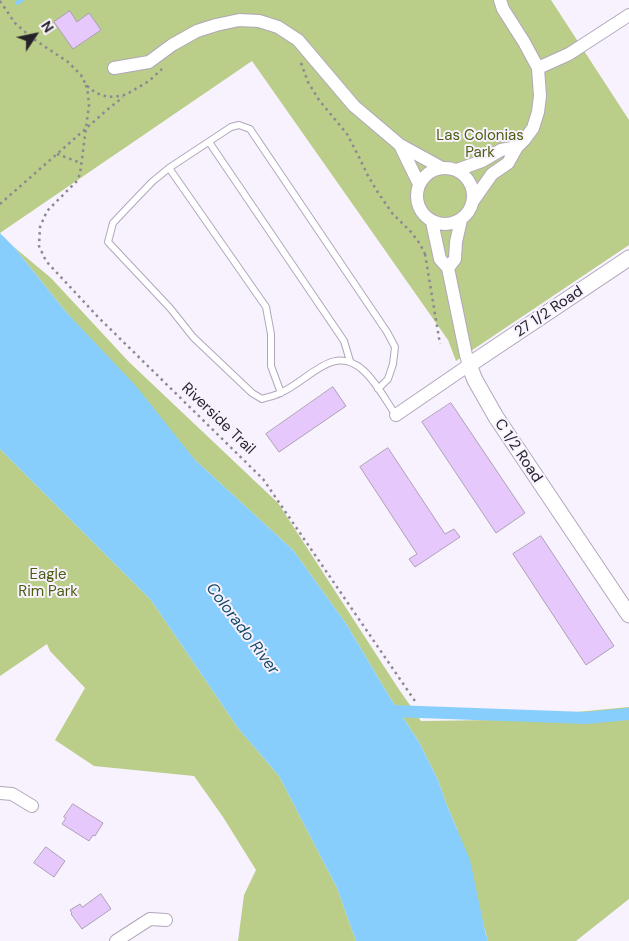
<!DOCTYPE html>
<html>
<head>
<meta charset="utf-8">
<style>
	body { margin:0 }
	#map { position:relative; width:629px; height:941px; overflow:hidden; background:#f8f2ff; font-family:"DM Sans",sans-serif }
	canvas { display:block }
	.north { position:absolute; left:10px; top:10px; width:50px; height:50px; -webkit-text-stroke:4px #f8f2ff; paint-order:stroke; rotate:56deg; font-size:14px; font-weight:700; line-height:20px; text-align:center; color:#26222a }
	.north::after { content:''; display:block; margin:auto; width:18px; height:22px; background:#26222a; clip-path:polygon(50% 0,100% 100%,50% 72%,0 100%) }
</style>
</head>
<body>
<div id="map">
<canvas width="629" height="941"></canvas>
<div class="north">N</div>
</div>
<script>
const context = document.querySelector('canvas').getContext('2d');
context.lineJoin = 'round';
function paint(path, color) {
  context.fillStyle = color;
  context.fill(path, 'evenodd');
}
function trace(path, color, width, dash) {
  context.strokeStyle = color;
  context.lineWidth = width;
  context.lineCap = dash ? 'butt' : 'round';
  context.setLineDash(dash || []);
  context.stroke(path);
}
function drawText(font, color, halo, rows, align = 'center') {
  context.font = font + ' "DM Sans",sans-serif';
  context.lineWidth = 4;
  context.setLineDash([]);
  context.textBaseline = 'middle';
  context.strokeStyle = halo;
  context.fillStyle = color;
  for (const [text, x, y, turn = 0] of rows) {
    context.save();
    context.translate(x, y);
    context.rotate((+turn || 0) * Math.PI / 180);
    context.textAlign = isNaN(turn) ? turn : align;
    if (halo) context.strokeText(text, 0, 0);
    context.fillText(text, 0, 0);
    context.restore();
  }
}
const green = new Path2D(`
	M0 0H551L629 120V245L456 361 448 340 252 61 0 233Z
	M14 247 51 278 129 362 278 503 398 688 421 721 493 720 629 707V899L576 941H488L457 829 446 803 438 780 419 742 389 696 347 625 293 550 195 460 66 312Z
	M0 449 151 600 238 728 279 776 337 888 356 941H238L244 895 256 870 223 817 194 776 94 766 55 740 85 688 50 651 47 644 0 676Z`);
const water = new Path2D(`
	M0 233 14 247 66 312 136 386 195 460 293 550 347 625 389 696 419 742 438 780 446 803 470 860 485 931 488 941H356L337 888 279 776 238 728 151 600 0 449Z`);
const stream = new Path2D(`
	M17 3 22 0`);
const canal = new Path2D(`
	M392 711 586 718 629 714`);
const building = new Path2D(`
	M70 11 77 22 89 13 101 30 73 49 54 22Z
	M333 387 346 406 279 452 266 434Z
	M451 403 525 513 496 533 422 422Z
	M388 448 445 534 454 529 460 537 415 567 409 559 417 554 360 467Z
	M541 536 614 646 586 665 513 554Z
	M73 804 103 823 95 836 93 835 89 841 62 824 66 818 64 817Z
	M46 847 65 861 54 877 34 863Z
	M101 894 111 909 82 929 71 914 72 913 70 910 80 904 82 907Z`);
const path = new Path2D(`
	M0 1 15 23 32 38 68 62 81 75 86 85 96 93 108 97 121 96 127 94 149 81 162 69
	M301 63 308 82 319 100 347 134 359 157 367 174 377 191 392 213 412 233 420 244 425 254H428
	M86 85 88 94 89 105 80 174 77 181 47 211 40 227 39 246 46 261 98 317 263 479 417 704
	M57 154 81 163
	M0 204 107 110 123 97
	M425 254 440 344`);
const service = new Path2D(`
	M209 142 344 341 350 361
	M169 168 266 307 271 334V366L281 393
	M378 389 388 379 393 364 395 347 387 332 250 129 239 125 231 127 169 168 152 182 129 206 113 223 108 242 170 308 193 337 252 393 262 399C268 397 275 396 280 393 309 381 333 342 364 371 377 383 386 401 396 415`);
const minor = new Path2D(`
	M114 68 149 62 172 45 197 31 216 25 239 20 259 21 278 27 298 40 354 106 400 145 442 168
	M538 68 569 54 629 15
	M400 145 419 184
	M417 196a28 28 0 1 1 56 0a28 28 0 1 1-56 0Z
	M457 170 482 161 501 150 517 147
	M473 201 492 174 508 163 517 147 525 139 533 128 538 112 540 96 538 68 524 42 503 9 500 0
	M448 268 455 259 456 242 461 220
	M396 415 469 365 466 355 448 268 440 259 432 222
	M0 793 12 794 32 806
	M116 941 150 919 166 920`);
const tertiary = new Path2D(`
	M629 258 469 365 475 380 496 417 629 615`);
const parkNames = [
	["Las Colonias",480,136],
	["Park",480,153],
	["Eagle",48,575],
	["Rim Park",48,592]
];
const streetNames = [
	["27 1/2 Road",549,312,-34],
	["Riverside Trail",218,419,44],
	["C 1/2 Road",518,451,56]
];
const waterNames = [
	["Colorado River",242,629,53]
];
paint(green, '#bacd89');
paint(water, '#88cefc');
trace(stream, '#88cefc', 4);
trace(canal, '#88cefc', 12);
paint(building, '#e7c8fc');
trace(building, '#aba0b4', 1);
trace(service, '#b1a7bb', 8);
trace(minor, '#b1a7bb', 14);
trace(tertiary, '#b1a7bb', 17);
trace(path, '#8d8892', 2.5, [2.5, 4]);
trace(service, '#fff', 6);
trace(minor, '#fff', 12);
trace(tertiary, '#fff', 15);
drawText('15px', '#4d5e0f', '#f8f2ff', parkNames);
drawText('15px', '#26222a', '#f8f2ff', streetNames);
drawText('italic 16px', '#154b6a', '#f8f2ff', waterNames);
</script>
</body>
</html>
